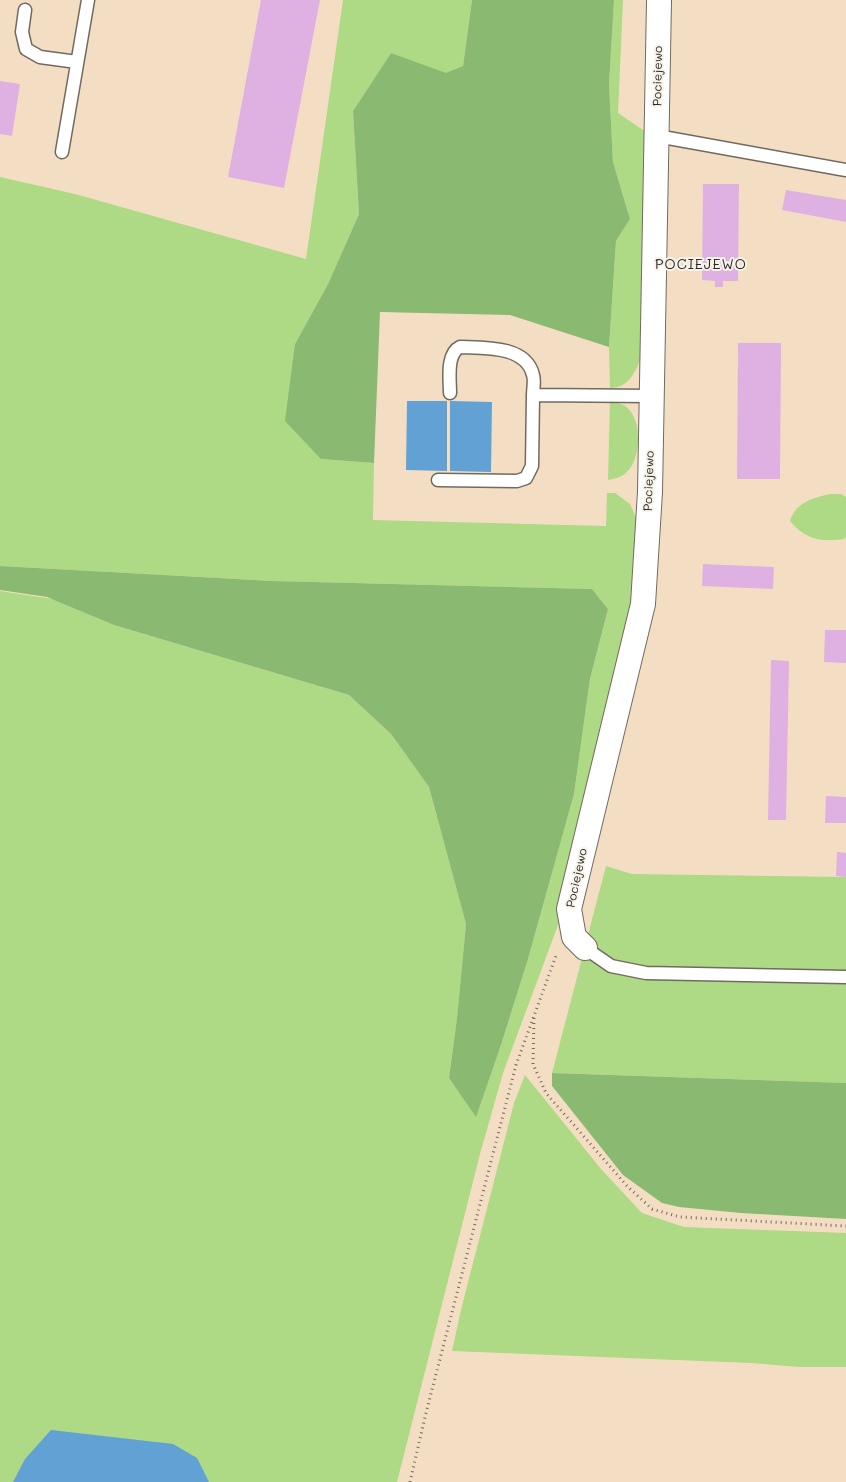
<!DOCTYPE html>
<html>
<head>
<meta charset="utf-8">
<style>
	body { margin:0 }
	canvas { display:block; background:#f4dec3 }
</style>
</head>
<body>
<canvas width="846" height="1482"></canvas>
<script>
const context = document.querySelector('canvas').getContext('2d');
context.lineJoin = 'round';
function paint(path, color) {
  context.fillStyle = color;
  context.fill(path, 'evenodd');
}
function trace(path, color, width, dash) {
  context.strokeStyle = color;
  context.lineWidth = width;
  context.lineCap = dash ? 'butt' : 'round';
  context.setLineDash(dash || []);
  context.stroke(path);
}
function drawText(font, color, halo, rows, align = 'center') {
  context.font = font + ' Mali,sans-serif';
  context.lineWidth = 4;
  context.setLineDash([]);
  context.textBaseline = 'middle';
  context.strokeStyle = halo;
  context.fillStyle = color;
  for (const [text, x, y, turn = 0] of rows) {
    context.save();
    context.translate(x, y);
    context.rotate((+turn || 0) * Math.PI / 180);
    context.textAlign = isNaN(turn) ? turn : align;
    if (halo) context.strokeText(text, 0, 0);
    context.fillText(text, 0, 0);
    context.restore();
  }
}
const green = new Path2D(`
	M343 0H472L463 66 446 74 391 53 353 111 359 214 328 284 295 344 321 459 374 463 373 520 606 526 607 493H615L630 504 637 520 634 587 627 626 574 835 562 896 561 917 503 1073 480 1154 397 1482H0V591L53 599 114 625 349 695 391 734 429 787 466 924 457 1018 449 1078 476 1116 501 1045 528 959 574 794 590 679 608 609 592 589 273 581 0 566V177L75 194 306 259Z
	M614 0H623L618 113 646 132 641 358C635 373 628 388 610 388L609 347 616 241 630 219 613 162 609 84Z
	M610 402C614 403 621 403 625 406 643 418 642 459 626 473 621 477 614 479 608 480Z
	M830 494H841L846 497V537L844 539C821 542 806 540 790 521 796 502 813 498 830 494Z
	M606 866 632 874 846 877V1083L552 1073Z
	M525 1075 601 1169 642 1213 684 1227 846 1233V1367H799L751 1363 452 1351 461 1310 514 1103Z`);
const forest = new Path2D(`
	M472 0H614L609 84 613 162 630 219 616 241 609 347 510 315 380 312 374 463 321 459 285 421 295 344 328 284 359 214 353 111 391 53 446 73 463 66Z
	M0 566 273 581 592 589 608 609 590 679 574 794 528 959 501 1045 476 1117 449 1078 457 1018 466 924 429 787 391 734 349 695 114 625 47 597 0 590Z
	M552 1073 846 1083V1219L741 1213 679 1207 662 1203 623 1175 552 1086Z`);
const water = new Path2D(`
	M407 401H447V471L406 470Z
	M450 401 492 402 491 472 450 471Z
	M51 1430 173 1444 197 1458 209 1482H13L25 1459Z`);
const building = new Path2D(`
	M261 0H320L284 188 228 177Z
	M0 81 20 84 12 136 0 134Z
	M703 184H739L738 281H723V287H715V281L702 280Z
	M786 190 846 200V222L782 210Z
	M738 343H781L780 479H737Z
	M703 564 774 567 773 589 702 586Z
	M825 630H846V663L824 662Z
	M771 660 789 661 786 820H768Z
	M826 796 846 797V823H825Z
	M837 852 846 853V877L836 876Z`);
const path = new Path2D(`
	M534 1018 533 1064 546 1093 627 1186 652 1209 680 1217 846 1226
	M410 1482 426 1413 516 1065 557 953`);
const lane = new Path2D(`
	M25 10 22 32 26 49 40 57 77 62
	M657 136 846 170
	M62 152 88 0
	M450 393C450 379 446 354 460 347 483 348 526 345 533 375 535 380 533 389 533 395
	M438 480 517 481 526 478 532 466 533 395 652 396
	M585 948 611 966 646 973 846 977`);
const street = new Path2D(`
	M585 948 574 937 569 909 643 604 650 492 659 0`);
const streetNames = [
	["Pociejewo",658,76,-89],
	["Pociejewo",649,481,-88],
	["Pociejewo",577,878,-78]
];
const neighbourhoodNames = [
	["POCIEJEWO",701,265]
];
paint(green, '#aed985');
paint(forest, '#8ab972');
paint(water, '#61a1d4');
paint(building, '#deb1e2');
trace(lane, '#716a60', 15);
trace(street, '#716a60', 26);
trace(path, '#716a60', 3, [1, 4]);
trace(lane, '#fff', 12);
trace(street, '#fff', 24);
drawText('12px', '#2b2b2b', '#f7f3e8', streetNames);
context.letterSpacing = '1px';
drawText('14px', '#2b2b2b', '#f7f3e8', neighbourhoodNames);
context.letterSpacing = '0px';
</script>
</body>
</html>
